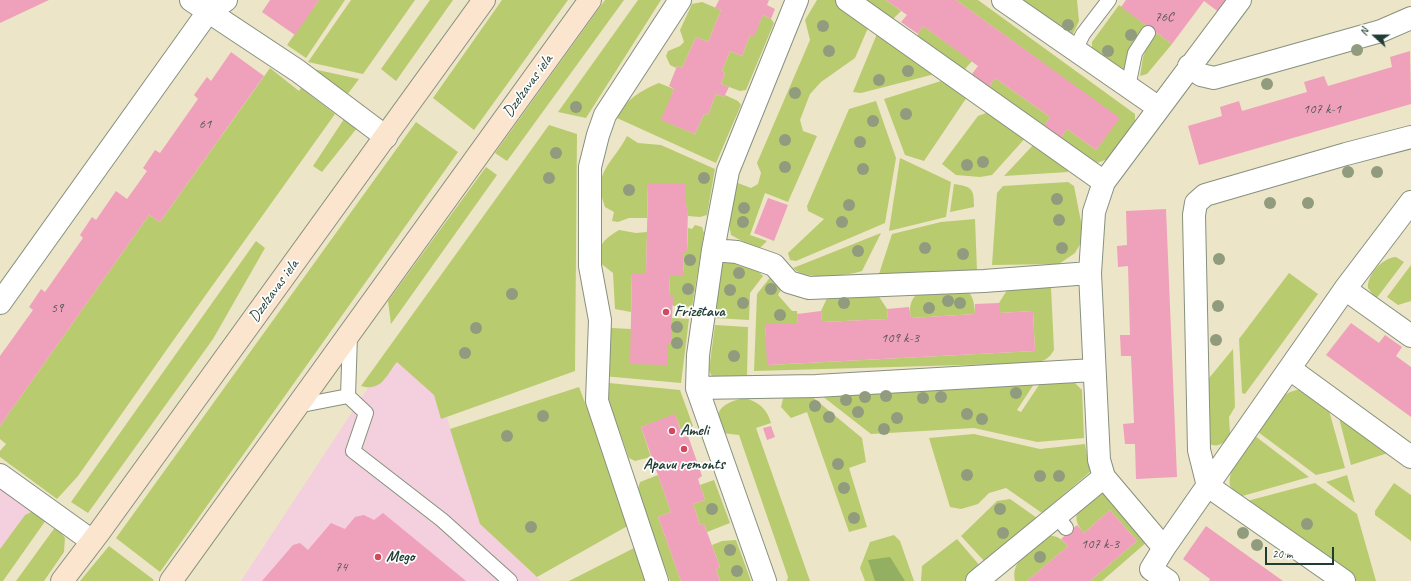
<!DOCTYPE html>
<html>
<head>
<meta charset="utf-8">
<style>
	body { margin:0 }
	#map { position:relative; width:1411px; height:581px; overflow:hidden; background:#ede5c7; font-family:Caveat,sans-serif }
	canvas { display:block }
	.north { position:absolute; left:1355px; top:16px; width:40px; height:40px; -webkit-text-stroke:3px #fff; paint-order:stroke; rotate:291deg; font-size:11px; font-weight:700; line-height:16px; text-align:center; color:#1f3d34 }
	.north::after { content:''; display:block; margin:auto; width:14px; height:18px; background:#1f3d34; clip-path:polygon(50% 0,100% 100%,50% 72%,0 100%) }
	.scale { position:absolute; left:1265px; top:547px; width:69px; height:18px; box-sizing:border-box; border:2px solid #1f3d34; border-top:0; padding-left:5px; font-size:12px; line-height:14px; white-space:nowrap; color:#1f3d34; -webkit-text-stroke:3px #fff; paint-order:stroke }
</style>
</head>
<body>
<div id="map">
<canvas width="1411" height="581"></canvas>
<div class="north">N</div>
<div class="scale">20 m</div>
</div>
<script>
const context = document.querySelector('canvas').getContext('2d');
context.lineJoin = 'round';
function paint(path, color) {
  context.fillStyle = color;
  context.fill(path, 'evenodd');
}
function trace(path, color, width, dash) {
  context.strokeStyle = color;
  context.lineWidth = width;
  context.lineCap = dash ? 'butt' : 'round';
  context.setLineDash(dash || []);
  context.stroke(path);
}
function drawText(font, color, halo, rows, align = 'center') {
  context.font = font + ' Caveat,sans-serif';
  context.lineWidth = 3.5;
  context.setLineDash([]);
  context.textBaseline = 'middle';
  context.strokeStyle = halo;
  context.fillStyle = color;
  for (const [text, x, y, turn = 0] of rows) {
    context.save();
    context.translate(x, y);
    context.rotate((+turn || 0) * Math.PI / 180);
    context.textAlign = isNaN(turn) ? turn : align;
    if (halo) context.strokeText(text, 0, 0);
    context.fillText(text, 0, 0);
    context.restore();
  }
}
const built = new Path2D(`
	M393 350 439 391 480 524 541 581H241Z
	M0 480 33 511 25 515 0 549Z`);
const green = new Path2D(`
	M319 0H345L306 58 287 45Z
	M351 0H415L363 74 308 62Z
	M430 0H453L396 81 381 69Z
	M502 0H568L474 130 433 98Z
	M605 0H624L507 161 495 153Z
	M638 0H661L586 118 558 112Z
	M817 0H842L871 21 855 58 821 82 810 94 800 120 803 131 817 136 788 202 765 193 750 235 767 241 760 248 751 246 731 235 728 217 735 182 751 188 758 184 761 173 757 163 810 40 805 20Z
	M857 0H886L901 11 892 20Z
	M956 0H978L1135 114V121L1108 159 1097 163 1088 160 1061 138 1067 129 1096 150 1119 118Z
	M1018 0H1077L1079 21 1072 36Z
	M702 2 721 10 708 42 696 37 682 68 677 66 676 68 670 65 666 56 668 51 680 46 684 42 680 30 692 4Z
	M1119 5 1150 28 1124 75 1092 53V42Z
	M763 15 771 19 774 23 746 90 740 91 721 84 725 73 722 71 730 51 742 56 750 35 754 36Z
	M923 26 972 61 965 69 962 70 918 39V34Z
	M879 29 934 71 931 75 861 93 853 92Z
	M1154 31 1172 44 1147 74 1140 76 1143 57Z
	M270 68 299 91 301 88 335 114 170 345 78 476 57 499 0 457V451L6 444 0 439V426L149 215 160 222Z
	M313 69 359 79 347 95Z
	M995 78 1050 117 1044 126 1034 121 989 87Z
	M941 81 967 97 924 161 905 155 884 99Z
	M659 83 674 89 662 120 695 134 704 114 708 115 716 94 724 97 725 95 738 101 741 105 716 163 617 118C625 100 641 90 659 83Z
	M876 101 896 158 885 223 796 261 790 260 788 253 824 219 808 211 807 206 849 109Z
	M986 113 1010 121 1028 135 992 175 980 177 956 175 942 164 978 116Z
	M344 119 357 128 322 172 313 166Z
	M416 122 458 152 160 572 116 538Z
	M549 125 577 134 575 371 441 419 434 395 397 362C386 375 382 392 361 386Z
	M627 136 638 143 661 145 715 169 707 215 700 217 688 216V207L685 206V185L648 184 647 218H629L618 222 612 221 614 212 605 207C592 171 612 165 627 136Z
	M1036 142 1062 162 1068 172 1004 176Z
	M900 158 951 182 946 217 889 231Z
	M486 167 497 175 391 324 388 301Z
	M1068 182 1074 186 1084 237 1075 253 1059 264 992 265 997 193 1003 186Z
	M954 184C972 187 974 188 974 207L950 212Z
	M975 219 977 271 879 274 892 234 941 222Z
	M695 225 702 227 704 233 692 307 673 306 669 296 670 275H683L684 252H687L688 228 692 229Z
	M619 230 636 233 647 232 646 274H632L631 312 615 309 613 273 599 262C596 245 606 238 619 230Z
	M881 233 862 271C846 276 805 281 793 268Z
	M256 241 265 248 213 339 88 513 71 502Z
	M1396 257 1404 262 1376 299 1368 288C1367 275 1382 258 1396 257Z
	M723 259H746L763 276 750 293 749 320 715 318Z
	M1411 265V301L1398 305 1387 297Z
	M1289 273 1318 294 1245 394 1242 393 1239 339Z
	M772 275 782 288 778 295 792 311H797L798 324 765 325 768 365 1035 351 1033 311 999 313V303L1009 287 1046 283 1051 287 1054 350C1049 359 1043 362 1033 363L754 371 757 294Z
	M924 287C952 287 974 278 975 314L911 318C908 302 913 297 924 287Z
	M876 292 887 309 888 319 822 322 821 311 828 296Z
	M672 318 689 319 681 383 603 376 606 332 612 328 631 329 667 364V343H672Z
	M715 325 748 327 747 378 712 377 709 370Z
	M1233 349 1235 407 1229 417 1230 434C1225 443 1219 448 1209 444L1205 383Z
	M1071 379 1082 390 1084 438 1037 442 974 428 871 434 817 392 1034 384 1017 410 1021 412 1039 385 1040 381Z
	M609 383 680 390 693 426 681 430 675 415 641 427 651 457 635 461 629 458 607 397 606 389Z
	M579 387 631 524 537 577 480 524 450 429Z
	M1300 389 1328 407 1345 468 1316 475 1258 432 1285 395 1290 392Z
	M789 394 810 395 862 438 866 462 849 468 867 527 849 532 807 412 791 418 781 407 783 399Z
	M745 398C759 402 767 409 771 423L756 428 810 581H787L788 577 739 435 722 433C710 411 724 402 745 398Z
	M1338 414 1391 452 1351 465Z
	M974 434 1040 449 1085 444 1090 472 1042 513 1006 488 989 493 978 504 961 509 950 507 929 438Z
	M1255 436 1309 477 1239 497 1230 486C1227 467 1245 451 1255 436Z
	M658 475 671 512 658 517 681 581H670L637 492 640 482Z
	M1347 475 1355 503 1326 482Z
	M714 480 730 523 707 532 704 524 700 525 693 504 705 500 700 485Z
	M1315 483 1357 514 1376 581H1354L1247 501Z
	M1394 483 1411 495V541L1375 515V511Z
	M1099 492 1111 496 1148 541 1102 581H1090L1137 541 1110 510 1084 533C1066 513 1084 505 1099 492Z
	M1010 499 1037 518 986 563 961 536 997 501Z
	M33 511 46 520 3 581H0V549L25 515Z
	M56 526 65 538 64 552 44 581H16Z
	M894 535 900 541 914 581H865L860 568 870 542Z
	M1047 536C1057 535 1061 539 1068 546L1027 581H1015C1010 560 1033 547 1047 536Z
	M957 539 981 567 964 581H921L922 566Z
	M736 540 751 581H720L716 569 720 567 712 545 722 541Z
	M109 546 154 580 153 581H80Z
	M634 548 648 581H569Z`);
const forest = new Path2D(`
	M890 557 905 581H875L868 560Z`);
const building = new Path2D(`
	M0 0H49L0 23Z
	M270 0H319L295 35 262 12Z
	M719 0H769L767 5 775 9 771 19 763 15 754 37 750 35 742 56 730 51 722 71 725 73 721 84 729 87 724 97 716 94 708 115 704 114 695 134 661 120 674 89 669 86 677 66 682 68 696 37 708 42 721 10 715 8Z
	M886 0H956L1120 118 1096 150 1067 129 1061 138 1044 126 1050 117 995 78 989 87 972 74 978 66 923 26 918 34 901 22 907 15Z
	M1126 0H1229L1220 13 1204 1 1172 44 1121 7Z
	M1410 51 1411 104 1199 165 1188 126 1222 116 1220 107 1239 101 1242 111 1307 92 1304 82 1324 76 1328 86 1392 67 1390 57Z
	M231 52 264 76 160 222 149 215 0 426V356L33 310 29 307 41 289 45 292 83 238 80 235 92 217 96 220 116 191 127 199 147 171 143 168 155 150 160 153 198 99 194 95 207 77 211 81Z
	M648 184H685V206L688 207 687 252H684L683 275H670L669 296H673L672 318V343H667V365L630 364 632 274H646Z
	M768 198 788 205 774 241 754 233Z
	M1166 209 1177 477 1136 479 1135 444H1125L1123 424 1134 423 1131 356H1121L1120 335H1130L1128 266 1118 267 1117 246 1127 245 1126 211Z
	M999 303V313L1033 311 1035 351 767 365 765 324H798L797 314 821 311 822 322 888 319 887 309 909 307 911 318 975 314V304Z
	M1351 323 1379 343 1385 335 1402 347 1396 356 1411 367V417L1326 355Z
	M675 414 683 437 688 436 702 476 698 479 705 500 693 504 700 525 704 524 720 567 716 569 720 581H681L658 517 671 512 641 427Z
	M771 426 775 437 767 440 763 428Z
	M1110 510 1137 541 1090 581H1027L1068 546 1061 539 1077 525 1084 533Z
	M383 513 466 581H262L293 545 300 543 308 550 331 523 345 529 355 517 364 515 374 520Z
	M1206 526 1283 581H1209L1210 579 1183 559Z`);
const service = new Path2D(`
	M1075 50 1083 34 1109 0
	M1128 87 1135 53 1148 33
	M350 335 348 396 366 413 353 451 442 520 510 581
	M297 406 348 396
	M1056 515 1066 528`);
const minor = new Path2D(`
	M191 0 298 71 386 137
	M847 0 1104 182
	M1003 0 1159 108
	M1189 66 1201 75 1214 78 1381 31 1411 18
	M713 250 737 252 774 265 789 282 809 288 984 281 1090 273
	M1345 289 1411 336
	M0 303 208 12 226 0
	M1290 369 1411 457
	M697 388 816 386 1094 370
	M0 475 92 541
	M1164 548 1104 477 1099 460 1090 273 1094 212 1104 182 1240 0
	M657 581 597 401 600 320 590 266V167L598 135 605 115 680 0
	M765 581 697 388 698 355 713 250 728 171 797 0
	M977 581 1104 477
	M1168 581 1151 569 1164 548 1345 289 1411 202
	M1344 581 1208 486 1199 450 1194 215 1196 203 1205 195 1346 154 1411 137`);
const secondary = new Path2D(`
	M62 581 100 531 484 0
	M171 581 590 0`);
const trees = [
	[1068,25],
	[823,26],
	[1131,35],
	[1357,50],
	[829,51],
	[1108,51],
	[908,71],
	[879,80],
	[1267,84],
	[795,93],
	[576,107],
	[906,114],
	[873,121],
	[785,140],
	[860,142],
	[556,153],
	[983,162],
	[967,165],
	[785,167],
	[863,169],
	[1348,172],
	[1377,172],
	[549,178],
	[704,178],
	[629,190],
	[1057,199],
	[1270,203],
	[1308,203],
	[849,205],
	[744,208],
	[1059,220],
	[743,222],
	[842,222],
	[925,248],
	[1062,248],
	[858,251],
	[963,254],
	[1219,259],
	[690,260],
	[739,273],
	[688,289],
	[771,289],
	[730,290],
	[512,294],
	[948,301],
	[743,303],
	[844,303],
	[960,303],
	[1218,306],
	[929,308],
	[780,315],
	[677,327],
	[476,328],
	[1216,340],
	[677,343],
	[465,353],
	[734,356],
	[1016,393],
	[886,396],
	[865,397],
	[941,397],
	[923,398],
	[846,400],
	[815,406],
	[858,412],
	[967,414],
	[543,416],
	[829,417],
	[897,418],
	[982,419],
	[884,429],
	[507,436],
	[838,464],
	[967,475],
	[1040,476],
	[1059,476],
	[844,488],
	[712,509],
	[1000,509],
	[854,518],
	[1307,524],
	[531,527],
	[1003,533],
	[1243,533],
	[1257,545],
	[730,550],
	[1040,557],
	[737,571]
];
const markers = [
	[666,312,4,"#d1495b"],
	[672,431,4,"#d1495b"],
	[684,449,4,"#d1495b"],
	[378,557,4,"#d1495b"]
];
const numberNames = [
	["76C",1164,17],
	["107 k-1",1322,109],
	["61",205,124],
	["59",57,308],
	["109 k-3",900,338],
	["107 k-3",1100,544],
	["74",341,567]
];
const streetNames = [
	["Dzelzavas iela",528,86,-54],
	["Dzelzavas iela",274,291,-54]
];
const poiNames = [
	["Frizētava",674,312],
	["Ameli",680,431],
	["Apavu remonts",684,465,"center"],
	["Mego",386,557]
];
paint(built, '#f4cfde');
paint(green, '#b9cb6f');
paint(forest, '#92af62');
paint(building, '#efa0ba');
trace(service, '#86917e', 16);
trace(minor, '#86917e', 24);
trace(secondary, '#86917e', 24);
trace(service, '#fff', 14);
trace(minor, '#fff', 22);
trace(secondary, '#fce5cf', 22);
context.fillStyle = '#919c7e';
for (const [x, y] of trees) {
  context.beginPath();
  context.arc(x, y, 6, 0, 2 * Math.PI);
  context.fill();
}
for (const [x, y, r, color] of markers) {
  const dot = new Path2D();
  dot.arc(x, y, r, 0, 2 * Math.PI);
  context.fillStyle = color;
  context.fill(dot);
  trace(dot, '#fff', 1.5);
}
drawText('14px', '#535656', null, numberNames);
drawText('16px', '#1f3d34', '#fff', streetNames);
drawText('bold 16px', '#1f3d34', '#fff', poiNames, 'left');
</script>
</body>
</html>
